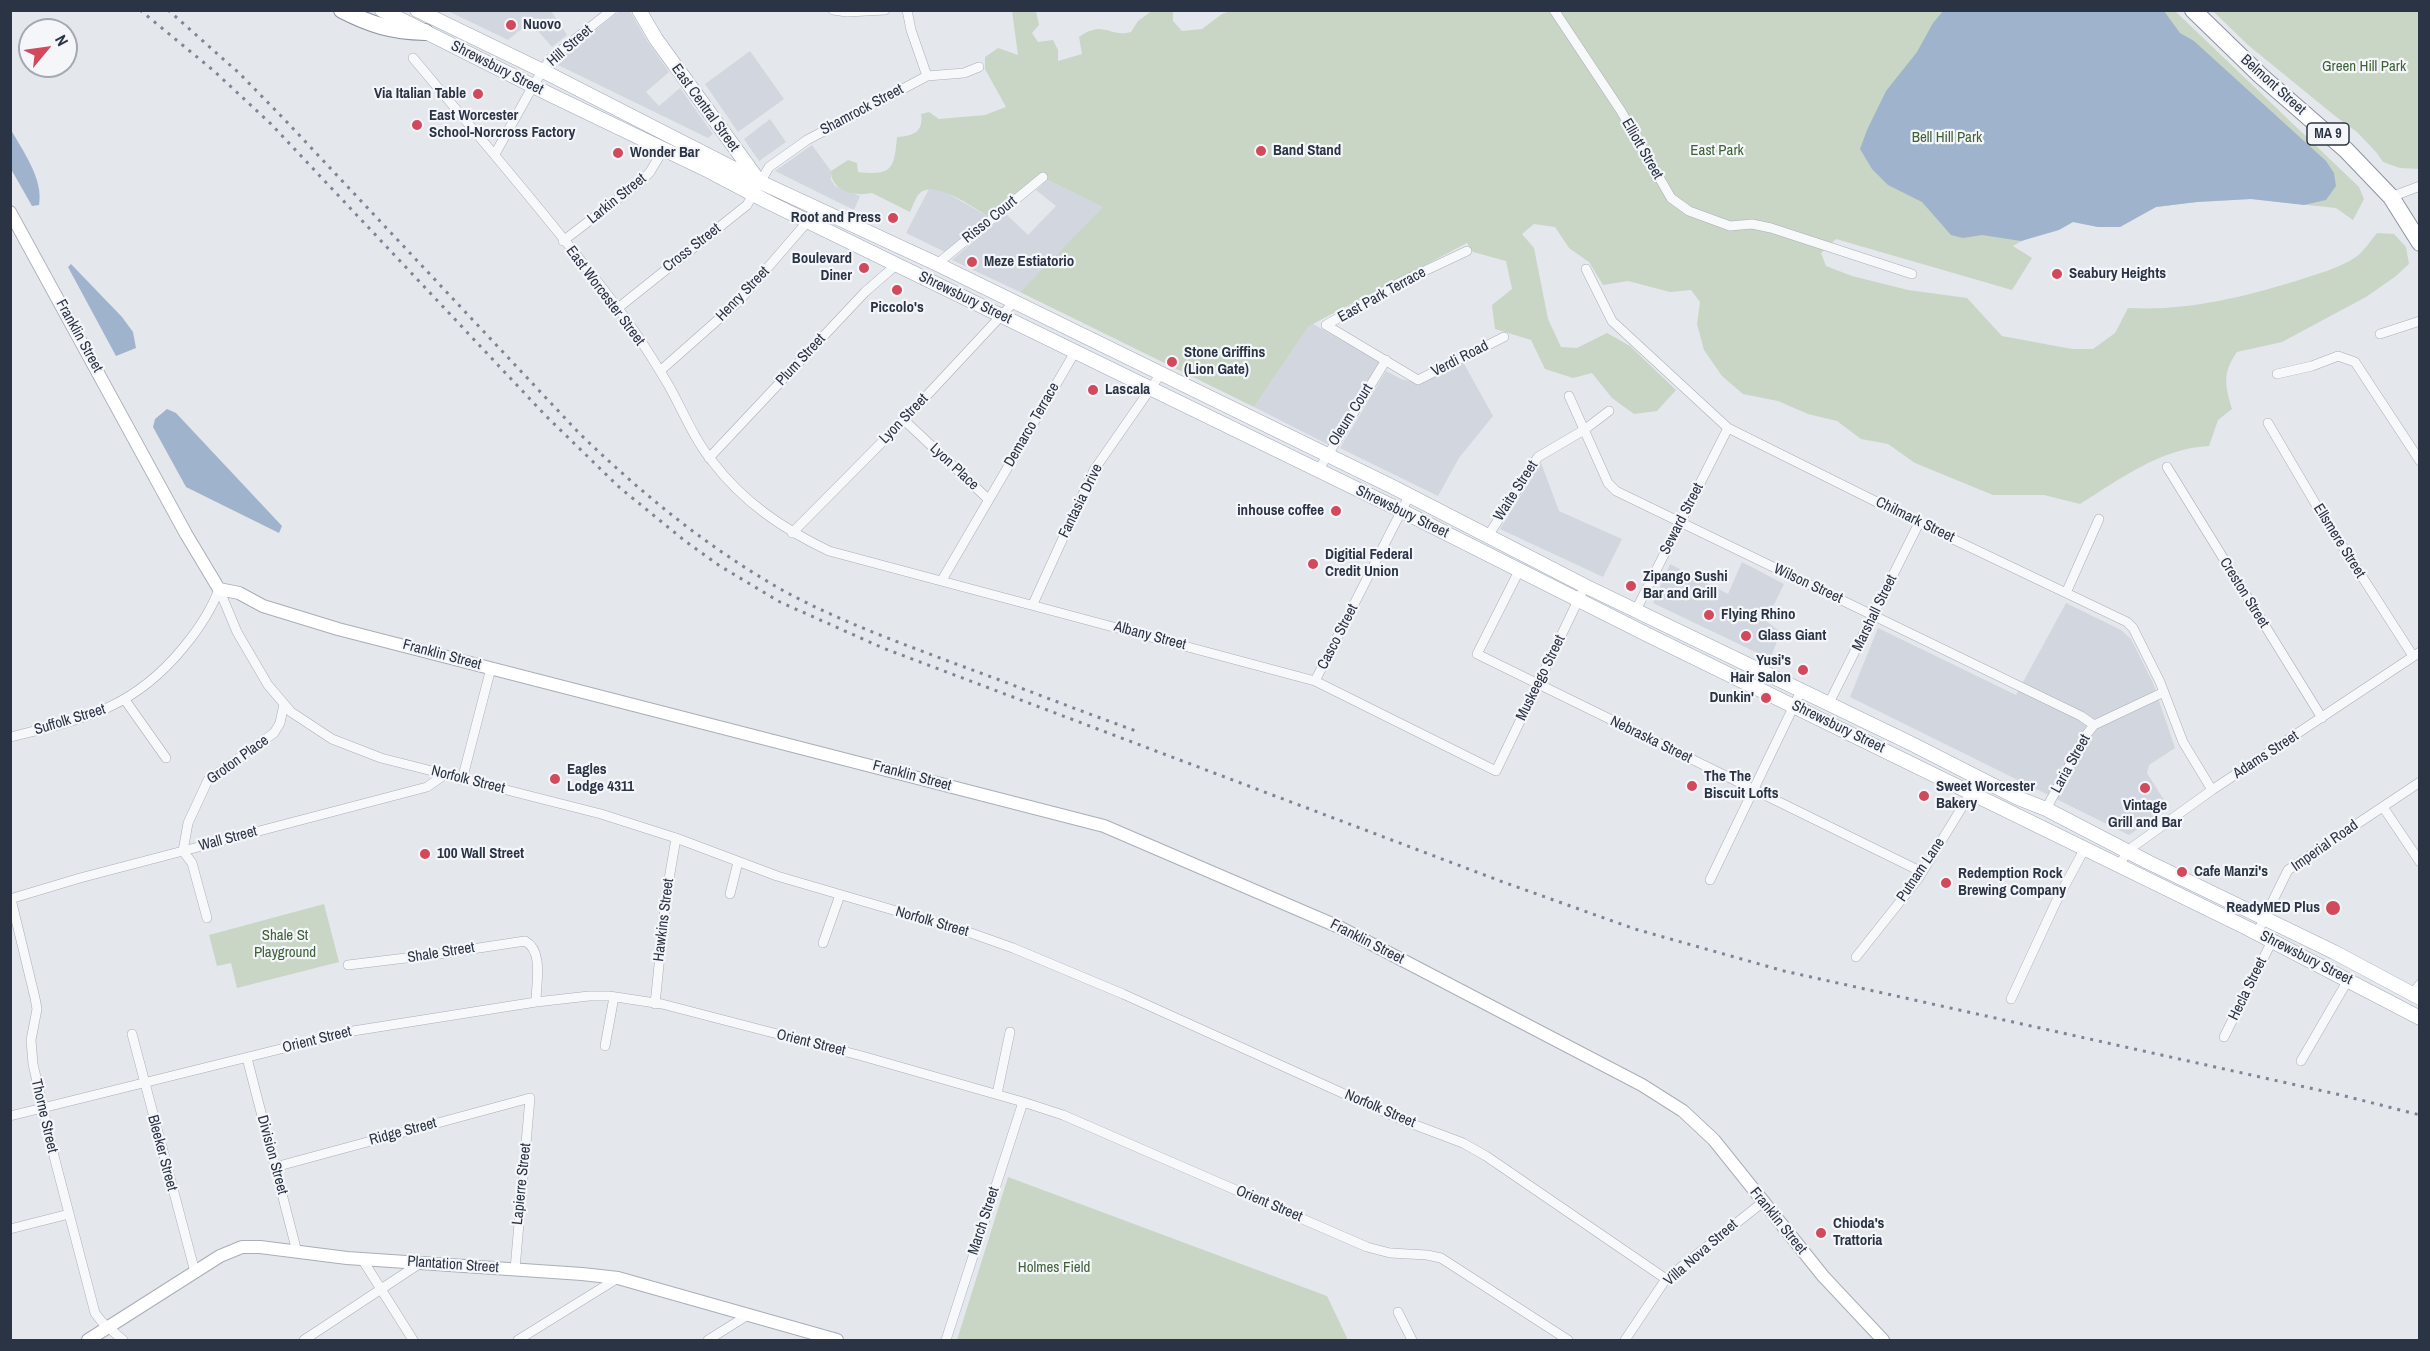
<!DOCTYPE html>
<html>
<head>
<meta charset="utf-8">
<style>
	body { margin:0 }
	#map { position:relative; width:2430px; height:1351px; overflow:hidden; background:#e4e7ec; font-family:"Archivo Narrow",sans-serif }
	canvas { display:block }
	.frame { position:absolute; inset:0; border:12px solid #2b3445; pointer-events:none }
	.north { position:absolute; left:18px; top:18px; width:60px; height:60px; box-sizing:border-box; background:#f4f6f9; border:2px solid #a4a8b1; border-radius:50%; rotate:61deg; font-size:16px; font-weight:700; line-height:24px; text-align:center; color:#2b3445 }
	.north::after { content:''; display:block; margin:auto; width:21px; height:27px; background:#d1495b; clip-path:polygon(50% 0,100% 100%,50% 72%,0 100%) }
</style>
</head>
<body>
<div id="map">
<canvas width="2430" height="1351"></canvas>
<div class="frame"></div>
<div class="north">N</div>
</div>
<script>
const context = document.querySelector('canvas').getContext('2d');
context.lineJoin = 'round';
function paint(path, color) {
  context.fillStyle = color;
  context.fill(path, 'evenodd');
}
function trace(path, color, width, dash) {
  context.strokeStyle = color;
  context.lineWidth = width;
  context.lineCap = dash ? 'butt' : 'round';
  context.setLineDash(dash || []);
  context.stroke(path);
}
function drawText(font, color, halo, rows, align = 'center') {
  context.font = font + ' "Archivo Narrow",sans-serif';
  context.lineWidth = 4.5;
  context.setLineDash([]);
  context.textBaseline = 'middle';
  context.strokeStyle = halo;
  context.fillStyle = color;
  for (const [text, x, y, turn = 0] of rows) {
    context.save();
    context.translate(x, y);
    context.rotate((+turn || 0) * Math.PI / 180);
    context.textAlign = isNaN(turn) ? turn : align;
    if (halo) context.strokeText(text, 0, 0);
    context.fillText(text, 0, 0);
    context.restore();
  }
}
const built = new Path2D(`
	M448 11H551L567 35 552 47 530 22 508 40Z
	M620 11H630L646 39 669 72 646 92 659 106 680 88 713 134 708 138 554 63Z
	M750 51 784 99 738 132 705 84Z
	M770 119 786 142 759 161 744 139Z
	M812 145 831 171V180L835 186 860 196 854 210 775 171Z
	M1047 180 1104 207 1020 292 952 260 1006 214 1028 235 1056 206 1036 190Z
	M929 189H940L989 217 945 252 906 233Z
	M1313 324 1382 363 1329 445 1254 407 1309 326Z
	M1463 362 1493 416 1459 458 1438 496 1340 448 1386 371 1401 379 1415 382 1432 378Z
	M1541 463 1559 511 1622 539 1603 577 1500 529Z
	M1742 562 1784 584 1766 621 1781 632 1770 659 1653 603 1670 564 1728 594Z
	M2066 603 2121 630 2131 639 2153 683 2175 748 2149 765 2147 773 2169 808 2129 835 1850 697 1878 628 2016 695Z`);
const green = new Path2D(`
	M1153 10 1173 11V21L1182 31 1202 29 1222 14 1233 10 2175 11 2359 187 2364 199 2353 220 2336 208 2251 199 2197 202 2156 207 2120 227H2098L2073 222C2054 233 2031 234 2013 246L2032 258 2012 290 1836 239 1821 253 1826 266 1852 276 1908 290 1967 298 2002 336 2072 349H2093L2115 333 2128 308C2186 311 2240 298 2296 281 2316 274 2338 269 2356 257 2364 251 2371 240 2377 233L2394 234 2406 247 2409 264 2396 276 2366 297 2282 342 2237 352C2222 373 2225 385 2232 409L2218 420 2209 446C2161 448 2120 479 2080 504L2044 495H1993L1915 463 1888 444 1861 439 1837 421 1808 414 1778 401 1743 394 1722 376 1704 350 1697 324 1700 302 1691 290 1670 292 1628 281 1603 285 1589 262 1569 248 1555 227 1534 224 1522 234 1534 248 1548 319 1561 347 1577 348 1607 333 1630 346 1676 390 1657 411 1634 414 1612 398 1592 373 1573 378 1545 369 1531 340 1495 329 1492 305 1512 289 1506 261 1473 252 1467 243 1309 326 1254 407 1020 292 1103 207 1039 176 989 217C974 208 932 177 918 195 915 200 912 207 910 212L872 193C855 197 831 191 831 171L848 160 857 163 858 172C893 176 894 168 897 137 913 136 924 132 921 114L929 112 939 119 985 115 1006 107 985 69V57L998 48 1018 55 1012 11H1036L1039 25 1032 33 1038 42 1053 40 1058 50V61L1082 54 1079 37C1083 34 1088 31 1093 30 1106 26 1114 37 1131 32L1138 21Z
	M2213 11H2419V169L2400 168 2383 162 2376 152 2357 132 2335 116 2248 45Z
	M324 904 339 962 237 988 231 963 217 966 209 935Z
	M1008 1177 1327 1296 1348 1340H957Z`);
const water = new Path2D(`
	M1943 11H2164L2180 33 2194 41 2326 161 2334 173 2336 186 2326 200 2304 205 2251 199 2197 202 2156 207 2120 227H2098L2073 222 2059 230 2021 241 1982 235 1963 238 1951 235 1922 202 1888 185 1872 169 1860 149 1867 130 1886 91 1917 52 1933 23Z
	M10 128C22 150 44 179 39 205L32 206 11 169Z
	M71 264 122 317 133 332 136 348 116 356 68 267Z
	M167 409 176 413 282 526 279 533 186 487 153 427 155 419Z`);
const street = new Path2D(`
	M833 10 847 12 885 10
	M907 10 911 30 927 76
	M1554 10 1621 111 1671 198 1689 211 1730 226 1752 224 1771 228 1912 274
	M413 58C482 140 552 222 617 307 636 332 653 359 669 386 683 411 694 439 712 461 743 502 783 529 829 551L1315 681 1496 771 1585 586
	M495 154 533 86 550 59 612 10
	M2391 197 2420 186
	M563 241 641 181 650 172 663 150
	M1467 251 1401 282 1326 325 1418 380 1504 337
	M937 264 1043 177
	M1586 269 1612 321 1728 428 1913 520 2127 622 2133 628 2160 682 2183 742 2212 790
	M618 308 747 205 769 167 807 140 927 76 964 73 979 67
	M2380 334 2420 321
	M660 371 738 302 808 221 815 207
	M2277 374 2312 366 2338 356 2355 362 2420 461
	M1569 396 1608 483 1616 491 2081 716 2094 725
	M904 420 988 499
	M2268 423 2318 508 2413 656
	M709 458 865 292 896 265
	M2167 467 2322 718
	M1318 471 1386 360
	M792 533 904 420 1013 303
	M1488 536 1538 457 1584 430 1609 411
	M1519 571 1477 654 1922 872
	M942 580 1075 352
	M219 589 237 632 268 685 291 712 332 739 381 758 601 814 676 838 777 876 968 932 1013 948 1123 994 1402 1120 1463 1143 1486 1156 1666 1279
	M2066 593 2099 519
	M1033 604 1094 470 1160 375
	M1636 610 1728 428
	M1315 681 1409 496
	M125 700 166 758
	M1829 703 1919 523
	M10 737C84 719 133 709 183 648 198 630 211 611 219 589
	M462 780 491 668
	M2383 807 2420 862
	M2046 809 2086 735 2094 725 2164 692
	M2120 865 2127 851 2212 790 2420 652
	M1710 880 1801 691
	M730 894 738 862
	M10 899 80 878 427 787 444 775
	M11 899 35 998 37 1009 31 1040 33 1064 55 1160 95 1313 102 1322 123 1340
	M207 918 192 863 183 851 188 823 208 780 274 733 280 723 284 704
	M2257 933 2288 870 2420 782
	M823 943 840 895
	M1856 957 1918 879 1980 778
	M348 965 439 954 525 941C544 951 536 983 536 1002
	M2412 994 2420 984
	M2011 999 2056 902 2085 848
	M655 1004 666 897 676 838
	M132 1034 195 1272
	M2224 1037 2272 941
	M605 1046 614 997
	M247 1058 297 1252
	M2301 1061 2348 980
	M997 1094 1010 1032
	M10 1116 353 1031 536 1002 589 996H609L662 1004 862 1056 1023 1102 1063 1115 1367 1247 1390 1253 1427 1255 1441 1258 1568 1340
	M275 1167 530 1098 515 1269
	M10 1229 69 1214
	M362 1259 413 1340
	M1398 1312 1412 1340
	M304 1340 422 1262
	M518 1340 618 1278
	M708 1340 748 1315
	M946 1340 1023 1102
	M1625 1340 1666 1279 1763 1202`);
const secondary = new Path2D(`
	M10 212 186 534 219 589 239 593 263 606 338 629 1104 826 1339 927 1642 1085 1683 1111 1714 1140 1823 1276 1883 1340
	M88 1340 220 1256 242 1247H260L347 1258 582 1274 618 1278 837 1340`);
const primary = new Path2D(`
	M382 10 551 95 709 171 768 202 1402 511 1648 635 2247 928 2420 1018
	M417 10 543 71 760 182 937 264 1393 487 1585 586 1910 743 2018 798 2046 809 2148 862 2334 952 2420 998
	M639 10 656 39 756 177`);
const highway = new Path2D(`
	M342 10C371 25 392 31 425 32
	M2193 10 2261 76 2346 150 2370 175 2391 197 2420 243`);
const rail = new Path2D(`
	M140 10 214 71 271 124 546 416 619 487 685 541 720 566 780 602 883 648 1503 882 1635 929 1784 971 2341 1095 2420 1115
	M168 10 239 73 285 120 579 433C642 494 708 548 784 591 839 621 898 642 956 664 1017 686 1077 710 1139 732`);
const markers = [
	[511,25,6,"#d1495b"],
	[478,94,6,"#d1495b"],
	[417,125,6,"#d1495b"],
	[1261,151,6,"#d1495b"],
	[618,153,6,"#d1495b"],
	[893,218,6,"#d1495b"],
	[972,262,6,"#d1495b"],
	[864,268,6,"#d1495b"],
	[2057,274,6,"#d1495b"],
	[897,290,6,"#d1495b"],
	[1172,362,6,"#d1495b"],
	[1093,390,6,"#d1495b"],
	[1336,511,6,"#d1495b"],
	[1313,564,6,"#d1495b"],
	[1631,586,6,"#d1495b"],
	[1709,615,6,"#d1495b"],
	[1746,636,6,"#d1495b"],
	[1803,670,6,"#d1495b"],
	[1766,698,6,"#d1495b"],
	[555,779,6,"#d1495b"],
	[1692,786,6,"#d1495b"],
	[2145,788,6,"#d1495b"],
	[1924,796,6,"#d1495b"],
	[425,854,6,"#d1495b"],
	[2182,872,6,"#d1495b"],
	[1946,883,6,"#d1495b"],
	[2333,908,8,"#d1495b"],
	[1821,1233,6,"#d1495b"]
];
const shields = [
	[2328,134,42]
];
const shieldNames = [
	["MA 9",2328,134]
];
const poiNames = [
	["Nuovo",523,25],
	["Via Italian Table",466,94,"right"],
	["East Worcester",429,116],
	["School-Norcross Factory",429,133],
	["Band Stand",1273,151],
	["Wonder Bar",630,153],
	["Root and Press",881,218,"right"],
	["Boulevard",852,259,"right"],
	["Diner",852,276,"right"],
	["Meze Estiatorio",984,262],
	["Seabury Heights",2069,274],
	["Piccolo's",897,308,"center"],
	["Stone Griffins",1184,353],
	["(Lion Gate)",1184,370],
	["Lascala",1105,390],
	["inhouse coffee",1324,511,"right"],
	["Digitial Federal",1325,555],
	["Credit Union",1325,572],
	["Zipango Sushi",1643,577],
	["Bar and Grill",1643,594],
	["Flying Rhino",1721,615],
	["Glass Giant",1758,636],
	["Yusi's",1791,661,"right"],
	["Hair Salon",1791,678,"right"],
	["Dunkin'",1754,698,"right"],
	["Eagles",567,770],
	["Lodge 4311",567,787],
	["The The",1704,777],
	["Biscuit Lofts",1704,794],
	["Sweet Worcester",1936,787],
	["Bakery",1936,804],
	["Vintage",2145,806,"center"],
	["Grill and Bar",2145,823,"center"],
	["100 Wall Street",437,854],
	["Cafe Manzi's",2194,872],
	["Redemption Rock",1958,874],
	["Brewing Company",1958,891],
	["ReadyMED Plus",2320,908,"right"],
	["Chioda's",1833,1224],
	["Trattoria",1833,1241]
];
const streetNames = [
	["Hill Street",570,46,-41],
	["Shrewsbury Street",497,68,27],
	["Belmont Street",2273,85,42],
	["East Central Street",705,108,54],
	["Shamrock Street",862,110,-28],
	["Elliott Street",1642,149,60],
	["Larkin Street",617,199,-39],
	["Risso Court",990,220,-39],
	["Cross Street",692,248,-38],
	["Henry Street",743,294,-46],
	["East Park Terrace",1382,295,-29],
	["East Worcester Street",605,296,53],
	["Shrewsbury Street",965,298,26],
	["Franklin Street",79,336,61],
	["Verdi Road",1460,359,-27],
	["Plum Street",801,360,-47],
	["Oleum Court",1351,415,-58],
	["Lyon Street",904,419,-46],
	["Demarco Terrace",1032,425,-60],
	["Lyon Place",954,467,43],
	["Waite Street",1516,491,-57],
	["Fantasia Drive",1081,501,-64],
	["Shrewsbury Street",1402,512,26],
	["Seward Street",1682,519,-63],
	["Chilmark Street",1915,520,26],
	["Ellsmere Street",2339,541,58],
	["Wilson Street",1808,584,25],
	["Creston Street",2244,593,58],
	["Marshall Street",1875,613,-64],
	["Albany Street",1150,636,15],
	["Casco Street",1338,637,-63],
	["Franklin Street",442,655,15],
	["Muskeego Street",1541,678,-64],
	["Suffolk Street",70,720,-17],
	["Shrewsbury Street",1838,727,26],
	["Nebraska Street",1651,740,26],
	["Adams Street",2266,755,-33],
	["Groton Place",238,760,-36],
	["Laria Street",2071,764,-61],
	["Franklin Street",912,776,15],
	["Norfolk Street",468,780,14],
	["Wall Street",228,839,-15],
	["Imperial Road",2325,846,-35],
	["Putnam Lane",1921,870,-56],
	["Hawkins Street",664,920,-83],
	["Norfolk Street",932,922,16],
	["Franklin Street",1367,942,27],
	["Shale Street",441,953,-9],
	["Shrewsbury Street",2306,958,27],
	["Hecla Street",2248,989,-64],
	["Orient Street",317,1040,-14],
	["Orient Street",811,1043,14],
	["Norfolk Street",1380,1109,23],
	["Thorne Street",44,1116,77],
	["Ridge Street",403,1132,-15],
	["Bleeker Street",162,1153,75],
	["Division Street",272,1155,75],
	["Lapierre Street",522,1184,-84],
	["Orient Street",1269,1204,23],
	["March Street",984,1221,-72],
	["Franklin Street",1778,1221,51],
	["Villa Nova Street",1701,1253,-41],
	["Plantation Street",453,1265,4]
];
const parkNames = [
	["Green Hill Park",2364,67],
	["Bell Hill Park",1947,138],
	["East Park",1717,151],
	["Shale St",285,936],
	["Playground",285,953],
	["Holmes Field",1054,1268]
];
paint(built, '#d2d6de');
paint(green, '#c9d6c5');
paint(water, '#9fb4cc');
trace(street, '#a9aeb7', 10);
trace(secondary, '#a9aeb7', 14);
trace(primary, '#a3abb8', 15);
trace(highway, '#8b94a3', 18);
trace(street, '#f7f8fa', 9);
trace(secondary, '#fff', 12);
trace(primary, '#fff', 14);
trace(highway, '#fff', 16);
trace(rail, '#7d8696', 3, [3, 6]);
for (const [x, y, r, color] of markers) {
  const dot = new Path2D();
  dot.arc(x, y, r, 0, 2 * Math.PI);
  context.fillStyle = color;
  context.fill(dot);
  trace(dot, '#f4f6f9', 2);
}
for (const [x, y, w] of shields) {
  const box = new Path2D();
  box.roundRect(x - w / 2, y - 11, w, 22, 4.5);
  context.fillStyle = '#f4f6f9';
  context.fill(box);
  trace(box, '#2b3445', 1.5);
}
drawText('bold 14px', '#2b3445', null, shieldNames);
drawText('bold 15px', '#2b3445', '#f4f6f9', poiNames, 'left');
drawText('15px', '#2b3445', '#f4f6f9', streetNames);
drawText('15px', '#3f6138', '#f4f6f9', parkNames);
</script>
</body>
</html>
